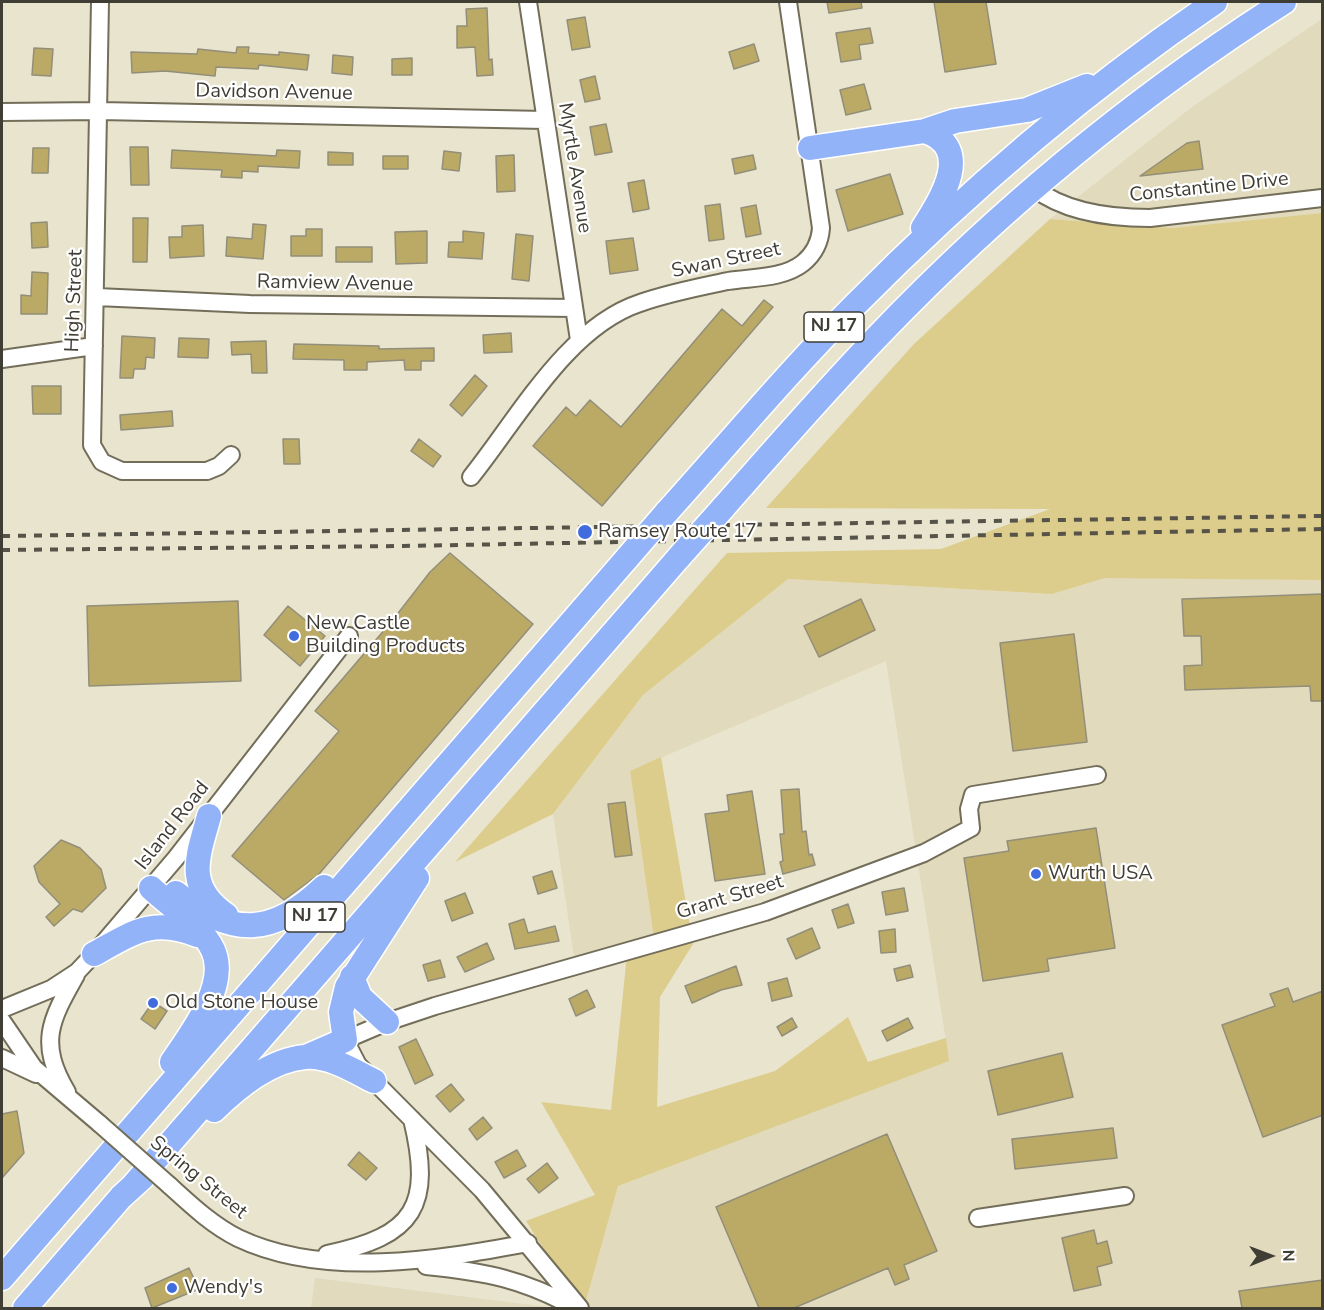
<!DOCTYPE html>
<html>
<head>
<meta charset="utf-8">
<style>
	body { margin:0 }
	#map { position:relative; width:1324px; height:1310px; overflow:hidden; background:#e9e4ce; font-family:"Nunito Sans",sans-serif }
	canvas { display:block }
	.frame { position:absolute; inset:0; border:3px solid #3f3d34; pointer-events:none }
	.north { position:absolute; left:1240px; top:1226px; width:60px; height:60px; -webkit-text-stroke:4px #fff; paint-order:stroke; rotate:89deg; font-size:16px; font-weight:700; line-height:24px; text-align:center; color:#3f3d34 }
	.north::after { content:''; display:block; margin:auto; width:21px; height:27px; background:#3f3d34; clip-path:polygon(50% 0,100% 100%,50% 72%,0 100%) }
</style>
</head>
<body>
<div id="map">
<canvas width="1324" height="1310"></canvas>
<div class="frame"></div>
<div class="north">N</div>
</div>
<script>
const context = document.querySelector('canvas').getContext('2d');
context.lineJoin = 'round';
function paint(path, color) {
  context.fillStyle = color;
  context.fill(path, 'evenodd');
}
function trace(path, color, width, dash) {
  context.strokeStyle = color;
  context.lineWidth = width;
  context.lineCap = dash ? 'butt' : 'round';
  context.setLineDash(dash || []);
  context.stroke(path);
}
function drawText(font, color, halo, rows, align = 'center') {
  context.font = font + ' "Nunito Sans",sans-serif';
  context.lineWidth = 4.5;
  context.setLineDash([]);
  context.textBaseline = 'middle';
  context.strokeStyle = halo;
  context.fillStyle = color;
  for (const [text, x, y, turn = 0] of rows) {
    context.save();
    context.translate(x, y);
    context.rotate((+turn || 0) * Math.PI / 180);
    context.textAlign = isNaN(turn) ? turn : align;
    if (halo) context.strokeText(text, 0, 0);
    context.fillText(text, 0, 0);
    context.restore();
  }
}
const built = new Path2D(`
	M1322 19V213L1172 228 1050 219 1192 107Z
	M1129 577 1322 580V1308H584L618 1186 949 1060 886 661 630 771 654 940 574 957 553 814 643 695 788 579 1052 594 1105 578Z
	M315 1278 556 1308H311Z`);
const green = new Path2D(`
	M1322 213V580L1105 578 1052 594 788 579 643 695 553 814 455 862 727 553 941 549 1050 509 766 508 914 344 1050 219 1172 228Z
	M661 757 693 944 660 997 657 1107 775 1071 848 1017 868 1062 946 1038 949 1061 618 1186 584 1308H581L526 1221 595 1195 541 1102 611 1110 628 945 654 939 630 771Z`);
const building = new Path2D(`
	M827 2H861L862 8 829 13Z
	M934 2H986L996 64 945 72Z
	M487 8 489 60 492 59 493 75 477 76 475 47 457 48V26H467L466 9Z
	M585 17 590 47 572 50 567 20Z
	M870 28 873 43 859 45 861 59 841 62 836 33Z
	M754 44 759 61 734 69 729 52Z
	M237 47H249L248 53 279 55V52L309 55 307 70 259 65 258 69 216 67 215 76 165 71 132 73 131 52 197 54 198 49 236 53Z
	M34 48 53 49 51 76 32 75Z
	M333 55 353 57 352 75 332 73Z
	M412 58V75H392V59Z
	M595 76 600 99 585 102 580 80Z
	M864 84 871 109 846 115 840 90Z
	M606 124 612 152 595 155 590 127Z
	M1199 141 1203 169 1140 176 1187 143Z
	M130 147H148L149 185H131Z
	M33 148H49L48 173H32Z
	M172 150 276 156 277 150 300 151 299 168 258 166V172L242 171V178L221 177 222 170 171 168Z
	M444 151 461 153 459 171 442 169Z
	M328 152 353 153V165H328Z
	M514 155 515 191 497 192 496 156Z
	M753 155 756 169 735 174 732 159Z
	M383 156H408V169H383Z
	M890 174 903 214 848 231 836 190Z
	M644 180 649 209 633 212 628 183Z
	M720 204 724 239 709 241 705 206Z
	M756 205 761 234 746 237 741 208Z
	M133 218H148L147 262H133Z
	M47 222 48 247 32 248 31 223Z
	M253 224 266 225 263 259 226 256 227 237 252 239Z
	M203 225 204 256 170 258 169 237H182V226Z
	M306 229H322V256H291V236H306Z
	M427 231V263L396 264 395 232Z
	M463 231 484 233 482 259 448 257 449 242H463Z
	M516 234 533 236 529 281 512 279Z
	M633 238 638 270 610 274 606 241Z
	M336 247H372V262H336Z
	M32 272 48 273 47 314H21V295L31 296Z
	M764 300 773 307 602 506 533 446 566 407 576 416 590 400 621 427 722 309 742 326Z
	M511 333 512 352 484 353 483 335Z
	M122 336 155 338 154 358 146 357 145 369H134L133 378H120Z
	M179 338 209 339 208 358 178 357Z
	M266 341 267 373H252L251 354 232 355 231 342Z
	M294 344 379 346V349L434 348V361H421V370H405L404 360 367 362V370H344V360L293 359Z
	M475 375 487 386 462 416 450 405Z
	M32 386H61V414H33Z
	M172 411 173 426 121 430 120 415Z
	M283 439H299L300 464H284Z
	M419 439 441 456 433 467 411 451Z
	M450 553 533 624 319 874 284 900 232 856 339 731 315 711 392 621 430 572Z
	M1323 594V701H1311L1310 686 1185 690 1184 666 1202 665 1201 636H1184L1182 599Z
	M861 599 875 630 819 657 804 626Z
	M238 601 241 681 89 686 87 606Z
	M288 606 325 636 300 666 264 635Z
	M1074 634 1087 742 1013 751 1000 643Z
	M799 789 802 832 806 831 809 855 812 854 815 865 783 874 780 862 783 861 780 834H784L781 790Z
	M752 791 765 874 715 881 705 814 729 811 727 795Z
	M625 802 632 855 615 857 608 804Z
	M1096 828 1115 948 1047 959 1049 971 983 981 964 858 1009 851 1007 841Z
	M61 840 80 848 101 869 106 888 82 912 73 909 54 926 46 917 60 904 39 882 34 866Z
	M552 871 557 888 538 894 533 877Z
	M904 888 908 911 886 915 882 892Z
	M465 893 473 913 452 921 445 901Z
	M848 904 854 923 838 928 832 910Z
	M524 919 528 933 555 926 559 941 515 949 509 924Z
	M812 928 820 948 796 959 787 939Z
	M895 929 896 952 881 953 879 931Z
	M487 943 494 959 465 972 457 957Z
	M440 960 445 977 428 981 423 965Z
	M910 965 913 977 897 981 894 969Z
	M736 966 742 985 721 990 692 1003 685 986Z
	M787 978 792 996 772 1001 768 983Z
	M1288 988 1293 1002 1323 991V1115L1263 1137 1222 1025 1275 1006 1270 994Z
	M587 990 595 1007 576 1016 569 999Z
	M153 1002 167 1011 155 1029 141 1019Z
	M792 1018 797 1027 782 1036 777 1027Z
	M908 1018 913 1028 887 1041 882 1031Z
	M416 1039 433 1075 415 1084 399 1047Z
	M1062 1053 1073 1097 998 1115 988 1071Z
	M451 1084 464 1100 450 1112 436 1096Z
	M17 1111 24 1153 2 1178V1114Z
	M483 1117 492 1128 477 1140 469 1129Z
	M1113 1128 1117 1158 1015 1169 1012 1139Z
	M887 1134 937 1251 904 1265 909 1279 895 1285 888 1268 794 1308H759L716 1207Z
	M517 1150 526 1166 504 1178 495 1162Z
	M359 1152 377 1168 366 1180 348 1165Z
	M547 1163 558 1178 539 1193 527 1179Z
	M1094 1230 1097 1244 1107 1241 1112 1263 1097 1267 1101 1285 1074 1291 1062 1238Z
	M189 1268 199 1289 152 1308 145 1288Z
	M1323 1280V1308H1242L1239 1291Z`);
const minor = new Path2D(`
	M100 2 92 445 102 462 122 471H207L219 466 231 455
	M528 2 579 340
	M2 112 100 111 545 120
	M1034 188C1066 213 1111 218 1150 218L1322 198
	M97 297 250 304 574 308
	M2 359 94 346
	M471 477C517 420 567 327 640 303 668 293 699 287 728 281 752 277 783 279 803 263 814 254 820 242 821 228L788 2
	M2 1009 51 989 77 972 94 954 176 858 349 636
	M2 1021 34 1068 100 1124
	M2 1058 36 1074
	M67 1092C38 1043 50 1021 76 975
	M169 1185C191 1205 212 1225 238 1238 324 1279 438 1260 528 1243
	M978 1218 1125 1196
	M327 1254C415 1236 433 1206 412 1119
	M426 1266C487 1272 522 1279 576 1308
	M580 1308 482 1190 358 1065 345 1040 387 1022 435 1006 765 912 924 853 971 828 969 809 973 795 1097 775`);
const highway = new Path2D(`
	M810 148 925 131 955 121 1027 110 1087 86
	M923 228C942 198 974 148 925 131
	M722 509C774 450 826 390 880 334 1001 208 1137 96 1284 2
	M666 513C729 443 789 371 855 305 965 194 1085 90 1215 2
	M209 816C198 856 184 886 226 915
	M151 888C170 906 202 926 213 950 229 985 191 1034 172 1062
	M176 893C232 938 273 936 324 887
	M94 954C132 933 153 917 197 935
	M352 977 360 997 387 1022
	M306 1057 345 1040 341 1012 347 987 417 878
	M214 1110C238 1087 270 1060 305 1057 329 1055 354 1071 374 1081
	M131 1188 680 556
	M2 1278 628 557
	M25 1308 121 1197 143 1177`);
const rail = new Path2D(`
	M2 536 1322 516
	M2 550 403 546 1322 529`);
const minorBridge = new Path2D(`
	M100 1124 169 1185`);
const highwayBridge = new Path2D(`
	M680 556 722 509
	M628 557 666 513`);
const markers = [
	[585,532,8,"#406cdd"],
	[294,636,6,"#406cdd"],
	[1036,874,6,"#406cdd"],
	[153,1003,6,"#406cdd"],
	[172,1288,6,"#406cdd"]
];
const shields = [
	[834,327,60],
	[315,917,60]
];
const shieldNames = [
	["NJ 17",834,327],
	["NJ 17",315,917]
];
const streetNames = [
	["Davidson Avenue",274,93,1],
	["Myrtle Avenue",574,168,81],
	["Constantine Drive",1209,188,-6],
	["Swan Street",726,261,-12],
	["Ramview Avenue",335,284,1],
	["High Street",75,301,-88],
	["Island Road",173,826,-52],
	["Grant Street",730,898,-17],
	["Spring Street",198,1178,39]
];
const poiNames = [
	["Ramsey Route 17",598,532],
	["New Castle",306,624],
	["Building Products",306,647],
	["Wurth USA",1048,874],
	["Old Stone House",165,1003],
	["Wendy's",184,1288]
];
paint(built, '#e1dabd');
paint(green, '#dccd8c');
paint(building, '#baaa66');
trace(building, '#938e7a', 1.5);
trace(minor, '#736e5a', 20);
trace(highway, '#fff', 27);
trace(minor, '#fff', 16);
trace(highway, '#93b3f9', 24);
trace(rail, '#565348', 4, [8, 8]);
trace(minorBridge, '#736e5a', 20, []);
trace(highwayBridge, '#fff', 27, []);
trace(minorBridge, '#fff', 16);
trace(highwayBridge, '#93b3f9', 24);
for (const [x, y, r, color] of markers) {
  const dot = new Path2D();
  dot.arc(x, y, r, 0, 2 * Math.PI);
  context.fillStyle = color;
  context.fill(dot);
  trace(dot, '#fff', 2);
}
for (const [x, y, w] of shields) {
  const box = new Path2D();
  box.roundRect(x - w / 2, y - 15, w, 30, 4.5);
  context.fillStyle = '#fff';
  context.fill(box);
  trace(box, '#3f3d34', 1.5);
}
drawText('bold 18px', '#3f3d34', null, shieldNames);
drawText('20px', '#3f3d34', '#fff', streetNames);
drawText('20px', '#3f3d34', '#fff', poiNames, 'left');
</script>
</body>
</html>
